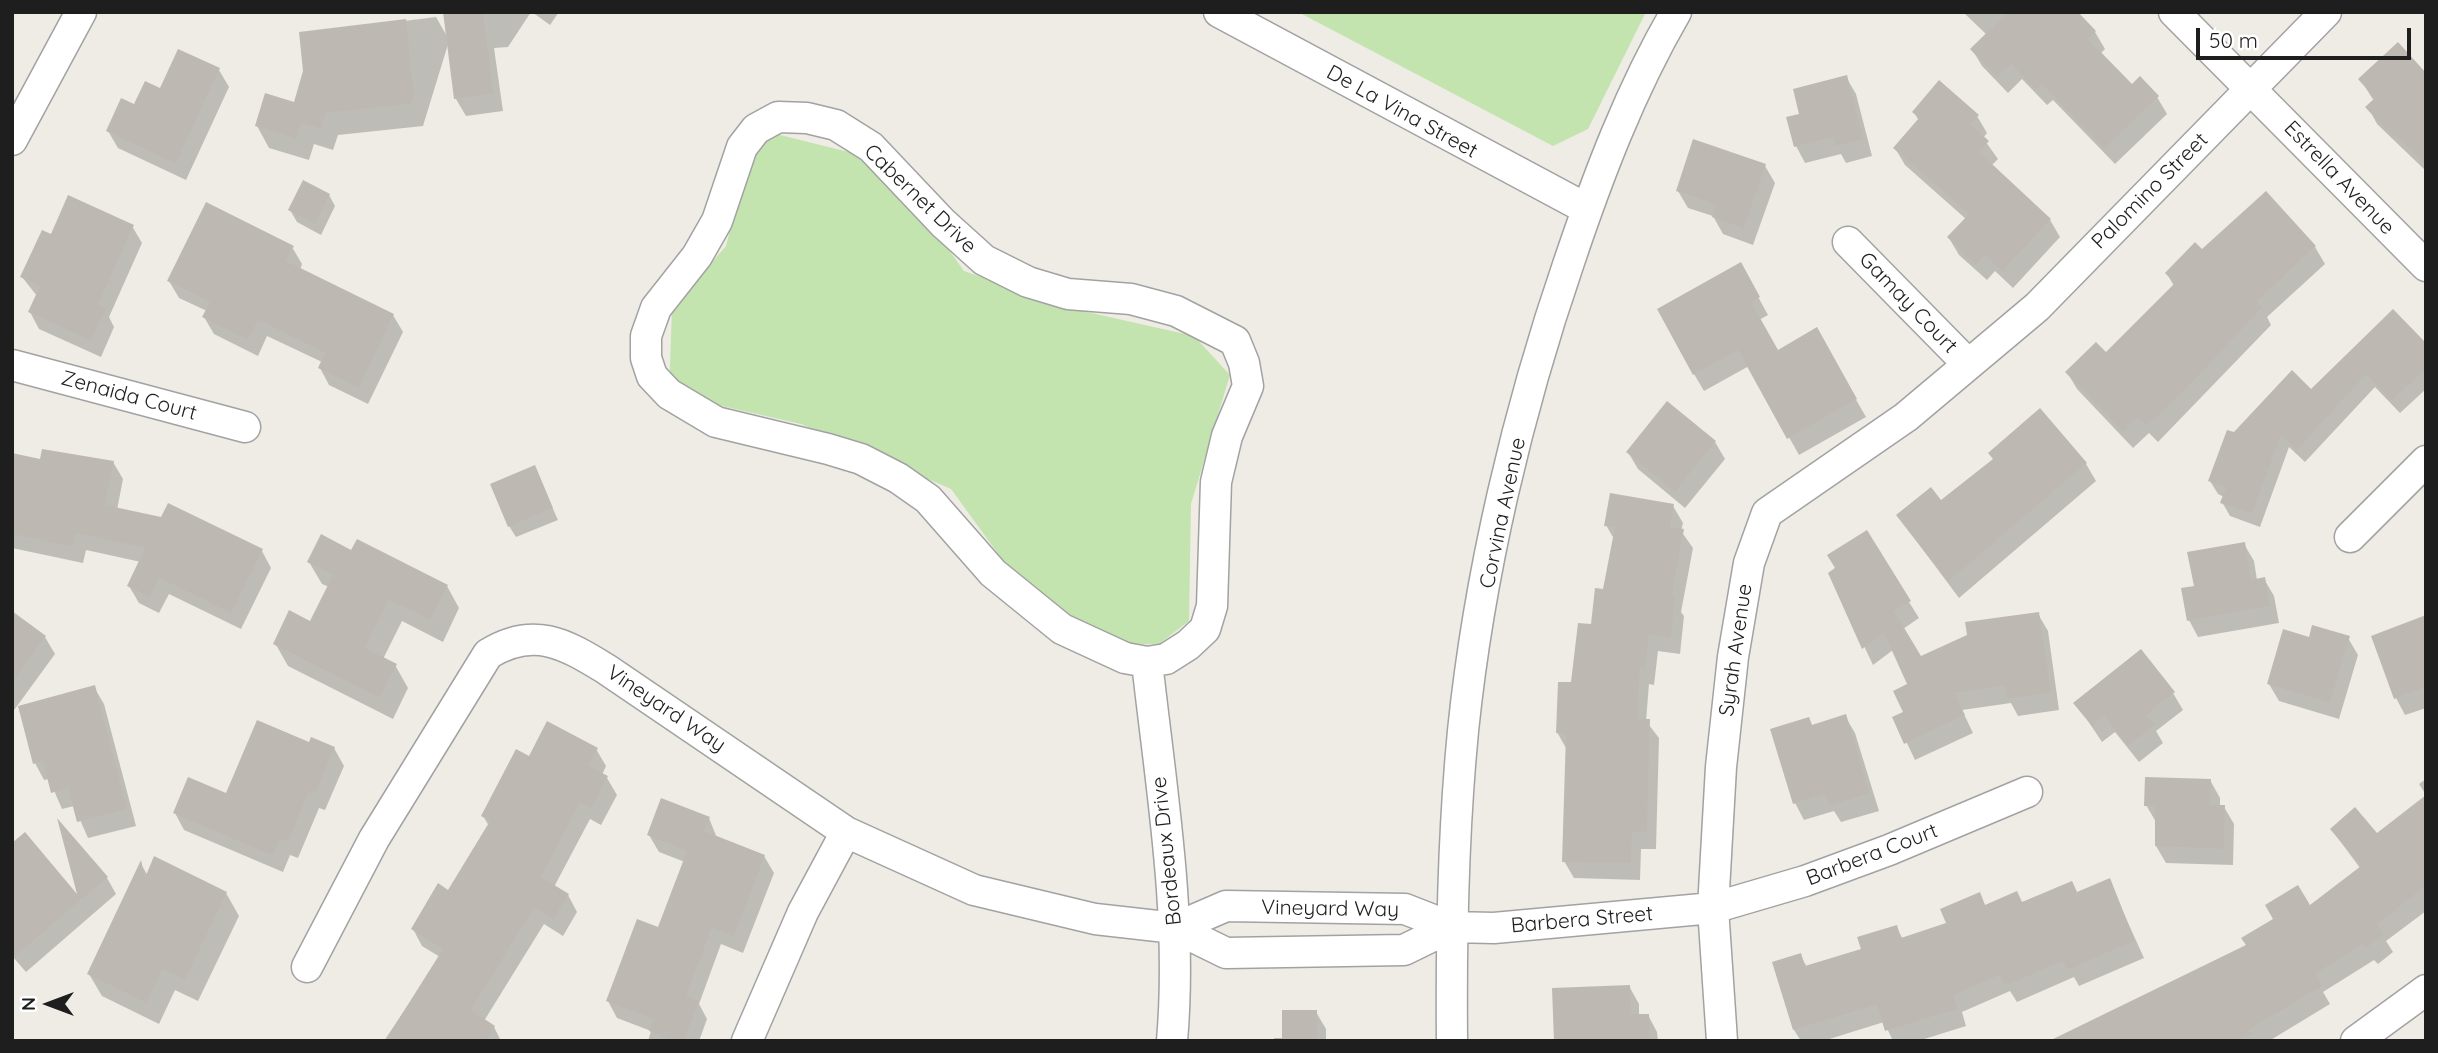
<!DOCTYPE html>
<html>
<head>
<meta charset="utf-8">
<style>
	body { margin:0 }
	#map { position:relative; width:2438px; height:1053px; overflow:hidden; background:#eeece5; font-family:Quicksand,sans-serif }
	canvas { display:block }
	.frame { position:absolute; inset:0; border:14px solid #1e1e1e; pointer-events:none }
	.north { position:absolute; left:14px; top:969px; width:70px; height:70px; -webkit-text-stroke:5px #fff; paint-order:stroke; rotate:270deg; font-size:19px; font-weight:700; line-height:28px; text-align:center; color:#1e1e1e }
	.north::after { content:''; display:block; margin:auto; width:24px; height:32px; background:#1e1e1e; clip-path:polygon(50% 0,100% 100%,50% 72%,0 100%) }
	.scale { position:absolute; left:2196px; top:28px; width:215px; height:32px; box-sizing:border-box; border:4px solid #1e1e1e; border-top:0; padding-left:9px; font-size:21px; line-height:24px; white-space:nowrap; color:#1e1e1e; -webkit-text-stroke:5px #fff; paint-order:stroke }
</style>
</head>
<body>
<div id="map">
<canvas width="2438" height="1053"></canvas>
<div class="frame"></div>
<div class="north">N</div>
<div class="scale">50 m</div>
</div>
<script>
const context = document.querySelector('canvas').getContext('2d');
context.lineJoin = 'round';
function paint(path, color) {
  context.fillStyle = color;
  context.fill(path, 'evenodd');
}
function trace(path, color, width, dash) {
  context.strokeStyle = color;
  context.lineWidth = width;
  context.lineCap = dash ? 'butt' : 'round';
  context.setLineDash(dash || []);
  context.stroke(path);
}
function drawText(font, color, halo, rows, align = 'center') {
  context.font = font + ' Quicksand,sans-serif';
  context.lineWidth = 5;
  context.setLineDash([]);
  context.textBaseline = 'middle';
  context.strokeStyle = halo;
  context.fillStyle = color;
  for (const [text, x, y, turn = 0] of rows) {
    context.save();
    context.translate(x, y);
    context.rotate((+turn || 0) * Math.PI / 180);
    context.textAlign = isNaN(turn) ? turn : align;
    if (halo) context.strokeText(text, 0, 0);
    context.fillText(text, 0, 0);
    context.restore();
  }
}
const grass = new Path2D(`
	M1298 12H1646L1588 129 1553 146Z
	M756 129 885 161 964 271 1078 310 1194 336 1230 375 1191 504 1189 621 1159 644 1098 645 1009 569 951 489 801 424 669 394 672 308 726 246Z`);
const shadow = new Path2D(`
	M445 12H531L508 47 494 48 503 111 466 116 456 99 449 41 423 126 338 135 333 150 314 144 309 160 269 148 257 126 295 104 305 71 301 34 436 17 448 38Z
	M532 12H559L550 25Z
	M1963 12H2076L2095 32 2105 49 2100 54 2132 87 2157 97 2167 114 2115 164 2053 100 2047 105 2022 79 2008 93 1982 66 1972 49 1987 35Z
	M219 70 229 87 186 180 118 148 108 131 135 106 161 90Z
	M2426 74V171L2377 124 2368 107 2374 101 2360 79Z
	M1846 77 1856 94 1872 156 1846 163 1841 154 1805 163 1796 146 1801 116Z
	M1914 112 1977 116 1987 133 1983 138 1998 159 1991 166 2050 220 2060 237 2013 288 1995 271 1987 280 1959 255 1949 238 1966 219 1905 165 1895 148 1919 121Z
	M1765 166 1775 183 1753 245 1723 234 1713 216 1688 208 1678 191Z
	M329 195 335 206 321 235 297 222 290 210Z
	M132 226 142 243 109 317 114 327 101 357 39 329 30 312 37 296 22 277 51 236Z
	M292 247 302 264 300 270 393 315 403 332 368 404 329 385 320 368 322 362 267 336 258 356 214 334 204 317 207 311 179 298 169 281Z
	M2315 247 2325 264 2267 317 2271 325 2158 442 2149 433 2133 448 2077 389 2067 372 2106 355 2174 286 2167 274 2202 252Z
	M1740 264 1768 315 1759 320 1777 352 1816 330 1866 417 1799 455 1749 366 1704 391 1694 374Z
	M2426 345V389L2400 413 2375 387 2305 462 2289 447 2260 527 2230 516 2222 502 2224 497 2218 494 2210 481 2234 435 2311 391Z
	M2039 410 2086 464 2096 481 1959 598 1898 516 1941 502 1994 460Z
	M1715 442 1725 459 1685 508 1638 469 1628 452Z
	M12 455 41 461 113 462 123 479 117 510 262 551 271 568 241 629 169 594 159 613 139 603 129 586 141 562 86 550 83 563 12 548Z
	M534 467 558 520 516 537 509 526Z
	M1673 506 1683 523 1681 531 1693 548 1681 612 1684 616 1680 654 1658 651 1654 685 1649 684 1646 721 1659 738 1656 849H1641L1640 880 1574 878 1564 861 1567 750 1557 732 1604 591 1614 539 1606 525Z
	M2244 544 2254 561 2257 580 2264 579 2274 596 2279 623 2198 637 2189 620 2196 587Z
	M309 562 447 586 459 608 443 642 402 621 383 659 395 665 408 688 393 719 288 666 275 643 311 623 329 587 322 584Z
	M1830 574 1909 602 1919 618 1903 629 1921 659 2038 614 2048 631 2059 710 2018 716 2011 703 1962 710 1973 733 1915 760 1895 718 1905 713 1909 685 1893 650 1873 665Z
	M12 613 45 637 55 654 12 713Z
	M2426 617V708L2405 715 2396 698 2373 637Z
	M2348 638 2358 655 2339 719 2279 701 2269 684 2310 639Z
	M94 687 104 704 136 826 88 838 74 806 62 809 49 779 44 780 35 763Z
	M2173 693 2183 710 2156 731 2163 743 2139 762 2115 732 2102 742 2076 703Z
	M1845 716 1855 733 1879 811 1841 822 1834 811 1804 820 1795 803 1808 719 1813 727Z
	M334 748 344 766 325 810 319 808 298 858 290 855 283 872 184 830 175 813 226 795Z
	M596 749 606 766 602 775 607 778 617 795 601 825 590 819 554 887 568 895 577 912 563 936 544 924 484 1021 494 1027 501 1041H384L440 957 422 946 413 929 448 892 489 826 483 816 530 758Z
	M2426 779V795L2419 784Z
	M2210 780 2220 798V807H2224L2234 824 2233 865 2166 863 2156 846V822L2146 805Z
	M2426 798V911L2386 941 2393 952 2378 964 2374 960 2323 992 2330 1004 2269 1041H2082L2310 908 2360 868 2332 830 2377 835Z
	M709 818 717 838 764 856 774 873 743 953 721 944 699 1004 707 1019 699 1041H648L651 1031 617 1018 608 1001 659 929 685 862 659 852 649 835Z
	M61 825 107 878 116 894 26 972 12 956 25 835 81 901Z
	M141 864 148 876 226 893 239 916 198 1001 175 990 159 1024 102 996 89 974Z
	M2109 881 2144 958 2079 986 2074 977 2017 1002 2010 991 1962 1012 1966 1026 1918 1041H1893L1884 1022 1823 1041H1801L1794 1030 1800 955 1807 967 1863 950 1896 927 1903 939 1949 925 1986 907 2078 894Z
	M1629 986 1639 1004V1016L1648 1015 1657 1032 1658 1041H1556Z
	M1316 1012 1326 1029V1039L1351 1041H1274V1038H1284Z`);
const building = new Path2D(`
	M443 12H483L494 94 454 99Z
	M2008 12H2078L2096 31 2088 39 2132 84 2140 76 2159 96 2104 149 2042 84 2036 90 2011 64 1997 78 1970 49Z
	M406 19 414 94 411 104 326 113 321 129 301 123 296 139 255 126 265 93 294 102 303 71 299 32Z
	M2398 42 2426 73V164L2395 135 2393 137 2365 107 2375 98 2358 79Z
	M178 49 220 68 176 164 106 131 121 98 134 104 145 81 160 88Z
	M1847 75 1863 139 1835 146 1833 137 1794 147 1786 117 1799 114 1793 89Z
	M1939 80 1979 115 1970 124 1989 141 1979 152 2051 219 2002 272 1985 255 1976 265 1947 237 1969 214 1893 148 1919 118 1912 112Z
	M1693 139 1766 164 1744 229 1712 217 1716 205 1676 191Z
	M303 180 330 194 315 224 288 210Z
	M2266 191 2316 246 2257 301 2263 307 2184 391 2147 426 2138 417 2123 432 2065 372 2096 342 2106 352 2175 283 2165 273 2195 242 2202 249Z
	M68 195 134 225 98 305 106 309 91 341 28 312 40 286 20 277 42 230 51 234Z
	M206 202 294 246 286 261 394 314 359 388 318 368 325 353 258 320 248 340 202 317 210 302 167 281Z
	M1741 262 1760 297 1751 302 1778 350 1817 327 1857 399 1787 439 1738 350 1693 375 1657 309Z
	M2393 309 2426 343V368L2392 401 2366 374 2297 450 2281 435 2252 514 2220 503 2226 487 2208 481 2227 430 2234 432 2292 370 2311 389Z
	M1667 401 1716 441 1675 492 1626 452Z
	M2040 408 2087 463 1948 582 1896 515 1931 487 1941 500 1993 459 1988 453Z
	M42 449 114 461 105 505 161 517 168 503 263 549 231 613 159 578 150 597 127 586 145 548 76 533 73 547 12 534V453L40 459Z
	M535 465 553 508 508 527 490 484Z
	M1610 493 1674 504 1670 527 1684 529 1672 597H1675L1671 638 1649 635 1645 668H1640L1637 719H1650L1647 832H1632L1631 863 1562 862 1566 734 1556 733 1558 682H1571L1578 623 1591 624 1595 588 1603 589 1615 527 1604 526Z
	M1867 530 1911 601 1894 611 1921 656 1967 635 1965 622 2039 612 2051 693 2007 699 2005 686 1954 693 1965 715 1904 744 1892 717 1903 712 1893 691 1907 684 1884 633 1862 649 1828 573 1835 568 1827 555Z
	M321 534 351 550 357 539 448 585 430 620 389 600 365 648 397 664 380 698 273 644 289 610 310 621 333 575 307 562Z
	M2245 542 2251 580 2265 577 2270 606 2187 621 2181 588 2194 586 2187 552Z
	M12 611 46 636 12 683Z
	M2426 615V687L2394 699 2371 636Z
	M2312 625 2350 636 2330 703 2267 684 2283 629 2309 637Z
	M2141 649 2175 692 2146 715 2155 725 2128 746 2104 716 2092 726 2073 703Z
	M95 685 127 809 77 822 68 788 51 793 43 761 33 764 18 706Z
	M1846 714 1870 793 1829 806 1825 794 1793 804 1770 729 1809 717 1812 725Z
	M257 720 309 742 311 737 335 747 315 794 309 792 288 842 280 839 273 856 173 813 188 777 226 793Z
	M547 721 598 748 588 766 608 776 591 809 580 803 541 877 569 894 553 920 534 908 471 1010 495 1026 486 1041H385L443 949 411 929 438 883 448 890 490 821 481 816 516 749 529 756Z
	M2145 777 2211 779 2210 805H2225L2224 849 2155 846V806H2144Z
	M2426 795V886L2377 924 2384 934 2367 948 2363 944 2315 974 2322 986 2249 1030 2251 1034 2237 1041H2049L2246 945 2241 938 2273 919 2265 905 2298 885 2310 905 2361 866 2330 829 2355 807 2377 833Z
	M661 798 710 817 704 831 765 855 734 937 712 928 686 996 699 1001 684 1041H673L649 1031 653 1019 606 1001 637 919 658 927 687 851 647 835Z
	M57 818 108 877 12 959V843L25 832 77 894Z
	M154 856 227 892 185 980 163 969 146 1003 87 974 141 860 145 878Z
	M2110 878 2135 941 2067 970 2063 961 2005 986 2000 975 1954 995 1958 1009 1885 1031 1877 1005 1793 1030 1772 962 1801 953 1805 966 1861 949 1857 937 1897 925 1901 938 1946 923 1940 909 1980 892 1985 905 2017 891 2022 902 2072 881 2077 892Z
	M1630 985 1631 1014H1649L1650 1041H1554L1552 988Z
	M1282 1010H1317V1041H1282Z`);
const minor = new Path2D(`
	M1219 12 1587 209
	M2174 12 2426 266
	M778 117 807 118 836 125 871 147 943 223 984 260 1028 282 1068 294 1131 299 1176 311 1235 341 1244 363 1248 386 1227 436 1216 482 1212 606 1205 629 1188 645 1166 659 1147 662 1125 658 1062 629 993 573 928 499 898 478 861 459 828 449 716 422 669 394 652 376 646 358V336L656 308 697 256 717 221 742 147 756 129Z
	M12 140 81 12
	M1848 242 1968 364
	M12 365 245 427
	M2350 537 2426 461
	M1147 662C1161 788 1183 915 1172 1041
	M1175 928 1226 906 1405 909 1451 927 1494 928 1713 908 1805 881 1889 850 2027 792
	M307 967 374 839 488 654C533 626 564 643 606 669L846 832 974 890 1095 919 1175 928 1226 953 1404 950 1451 927
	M747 1041 803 912 846 832
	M1452 1041C1451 937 1453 834 1463 731 1479 575 1518 410 1569 262 1598 176 1630 91 1676 12
	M1722 1041 1713 908 1721 767 1733 657 1749 563 1767 513 1906 417 2037 307 2326 12
	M2356 1041 2426 990`);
const streetNames = [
	["De La Vina Street",1402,112,29],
	["Estrella Avenue",2339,178,46],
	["Palomino Street",2150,191,-45],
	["Cabernet Drive",920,199,44],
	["Gamay Court",1908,303,46],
	["Zenaida Court",129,396,15],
	["Corvina Avenue",1503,513,-78],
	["Syrah Avenue",1736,650,-82],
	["Vineyard Way",666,709,34],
	["Bordeaux Drive",1167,851,-96],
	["Barbera Court",1872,855,-21],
	["Vineyard Way",1330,909,1],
	["Barbera Street",1582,920,-5]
];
paint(grass, '#c4e4af');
paint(shadow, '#0003');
paint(building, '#beb8b2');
trace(minor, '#a2a2a2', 33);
trace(minor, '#fff', 30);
drawText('21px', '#1e1e1e', '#fff', streetNames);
</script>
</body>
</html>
